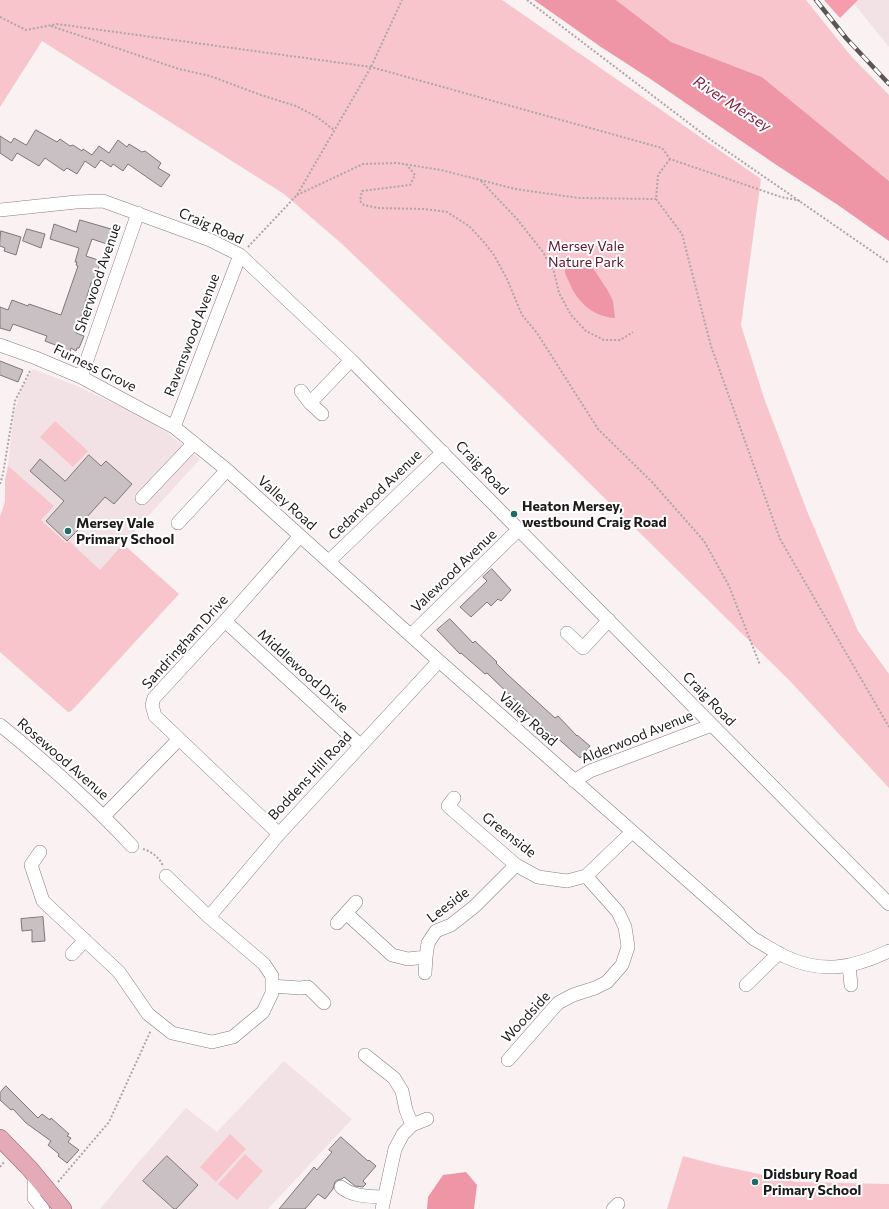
<!DOCTYPE html>
<html>
<head>
<meta charset="utf-8">
<style>
	body { margin:0 }
	canvas { display:block; background:#f9f1f2 }
</style>
</head>
<body>
<canvas width="889" height="1209"></canvas>
<script>
const context = document.querySelector('canvas').getContext('2d');
context.lineJoin = 'round';
function paint(path, color) {
  context.fillStyle = color;
  context.fill(path, 'evenodd');
}
function trace(path, color, width, dash) {
  context.strokeStyle = color;
  context.lineWidth = width;
  context.lineCap = dash ? 'butt' : 'round';
  context.setLineDash(dash || []);
  context.stroke(path);
}
function drawText(font, color, halo, rows, align = 'center') {
  context.font = font + ' Commissioner,sans-serif';
  context.lineWidth = 4;
  context.setLineDash([]);
  context.textBaseline = 'middle';
  context.strokeStyle = halo;
  context.fillStyle = color;
  for (const [text, x, y, turn = 0] of rows) {
    context.save();
    context.translate(x, y);
    context.rotate((+turn || 0) * Math.PI / 180);
    context.textAlign = isNaN(turn) ? turn : align;
    if (halo) context.strokeText(text, 0, 0);
    context.fillText(text, 0, 0);
    context.restore();
  }
}
const built = new Path2D(`
	M851 0H889V47Z
	M33 369 77 386 140 416 168 433 200 459 123 544 179 594 78 704 71 711 68 712 0 652V517L5 502V480L8 465 14 413 22 388Z
	M284 1061 352 1119 268 1209H100L137 1164 186 1108 217 1132Z`);
const green = new Path2D(`
	M0 0H502L761 179 741 325 764 398 807 511 858 631 889 674V788L790 681 497 392 342 244 284 194 42 41 0 107Z
	M616 0H806L851 56 889 95V181L762 77 671 42Z
	M55 421 88 451 73 467 40 437Z
	M8 466 54 506 41 520 66 543 69 541 100 570 123 544 179 594 78 704 71 711 68 712 0 652V517L5 502V480Z
	M230 1134 246 1149 216 1182 200 1167Z
	M245 1154 263 1171 237 1200 218 1184Z
	M683 1156 717 1165 797 1182 889 1184V1209H667Z`);
const forest = new Path2D(`
	M824 0H858L840 18Z`);
const water = new Path2D(`
	M534 0H616L671 42 762 77 889 181V241L838 205 778 166 649 78 601 47Z
	M565 256 578 260 593 268 608 291 613 301 615 318C594 317 578 303 570 284 568 280 566 276 565 272 564 267 565 261 565 256Z
	M466 1172 477 1185 474 1209H427L428 1197 443 1175Z`);
const building = new Path2D(`
	M36 130 57 142 60 139 70 146 73 145 82 151 83 149 92 155 99 146 109 153 118 140 127 147 129 144 142 152 145 151 161 163 158 168 170 175 161 187 128 164 123 171 113 164 111 167 101 160 95 168 85 161 77 174 67 168 64 171 45 158 39 166 17 153 12 161 0 153V136L11 143 14 138 26 145Z
	M80 220 111 229 107 244 92 239 86 256 101 261 93 283H91L76 333 84 336 79 348H77L76 351 71 348 70 352 57 349 58 346 45 341 47 336 13 324 10 331 0 328V307L8 310 12 300 28 306 29 304 61 315 78 266 76 265 77 262H75L79 248 50 239 54 224 76 232Z
	M27 229 45 234 41 248 23 241Z
	M1 231 21 237 16 255 4 251 5 248 0 246Z
	M0 361 23 370 18 382 0 375Z
	M89 455 101 466 106 461 132 484 114 504 105 497 77 528 79 529 67 541 46 521 64 501 30 471 40 459 65 481Z
	M492 569 511 590 501 601 498 599 491 606 487 602 471 617 460 607 487 581 483 577Z
	M450 619 473 643 475 641 497 662 496 663 507 674 555 718 558 716 577 736V735L590 746 580 758 555 736 554 738 487 673 485 674 461 653 460 654 437 630Z
	M43 917 45 941 32 942V930L22 931 21 919Z
	M6 1086 38 1118 42 1114 50 1120 51 1118 69 1134 67 1136 71 1138 68 1142 79 1150 67 1163 58 1156 59 1154 48 1145 51 1141 26 1123 13 1109 11 1110 0 1100V1093Z
	M341 1137 368 1161 369 1160 376 1166 363 1181 366 1184 363 1187 355 1186 344 1177 342 1179 338 1180 335 1182 333 1189 325 1199 318 1194 305 1209H279L314 1167 317 1170 332 1152 329 1150Z
	M167 1156 198 1185 176 1209H174L143 1181Z`);
const path = new Path2D(`
	M527 0 711 140 889 263
	M0 17 26 30 57 24 371 67 662 148 670 159 781 197 801 201
	M51 26 179 69 210 76 261 95 296 106 317 117 334 130
	M670 159 658 175 656 199 682 234 711 346 780 539 889 727
	M406 164 415 175 410 185 362 191 360 201 364 205 378 208 424 209 447 212 469 226 483 241 494 255 507 279 522 315 537 333 598 429 652 482 704 541 729 586 760 665
	M481 181 517 219 543 252 554 272 559 293 571 315 586 331 604 340H620L633 332
	M297 195 363 164 397 163 441 170 515 189 579 198 656 199
	M248 247 297 195 371 67 402 0
	M0 484 3 474 15 401 31 369
	M143 849C151 851 160 858 163 866
	M0 1167 4 1162
	M58 1182 109 1122 151 1030`);
const minor = new Path2D(`
	M0 210 76 202 103 201 210 240 240 255 351 360 889 904
	M0 345 36 358 81 377 174 427 227 470 439 661 754 939C765 945 775 952 786 957 823 974 853 968 889 951
	M81 377 138 213
	M301 391 310 403 322 414
	M310 403 351 360
	M174 427 240 255
	M142 498 194 443
	M178 523 227 470
	M329 561 443 452
	M225 621 360 745
	M567 633 583 648 609 620
	M411 635 519 529
	M0 725C47 763 91 802 132 846
	M574 781 590 771 712 725
	M454 798 448 806 516 865 538 877 567 881 586 876 632 832
	M104 816 179 739
	M279 834 155 716 152 705 154 698 225 621 300 536
	M40 852 31 865 43 901 119 972 148 1014 172 1033 212 1042 233 1037 263 1012 272 993V976L264 964 209 917 166 876
	M346 913 392 955 408 959 426 957 428 943 436 931 451 925 475 906 516 865
	M209 917 279 834 439 661
	M337 923 356 902
	M72 954 85 940
	M849 966 851 985
	M425 973 426 957
	M746 985 779 953
	M272 986 300 988 308 987 324 1003
	M365 1055 394 1078 402 1091 406 1110 412 1125 403 1134 395 1149 382 1209
	M508 1060 558 1003 573 995 595 988 607 982 622 965 628 947 625 927 618 912 586 876
	M412 1125 427 1119
	M34 1174V1198L43 1209
	M341 1187C353 1197 369 1196 384 1197
	M613 1209 618 1204`);
const major = new Path2D(`
	M0 1138 30 1169 63 1209`);
const rail = new Path2D(`
	M816 0 846 38 889 84`);
const markers = [
	[514,514,4,"#206b65"],
	[68,531,4,"#206b65"],
	[755,1182,4,"#206b65"]
];
const streetNames = [
	["Craig Road",211,226,24],
	["Sherwood Avenue",98,278,-71],
	["Ravenswood Avenue",192,335,-69],
	["Furness Grove",95,368,26],
	["Craig Road",482,468,46],
	["Cedarwood Avenue",375,495,-44],
	["Valley Road",287,503,42],
	["Valewood Avenue",454,571,-44],
	["Sandringham Drive",185,642,-48],
	["Middlewood Drive",303,671,42],
	["Craig Road",709,699,46],
	["Valley Road",528,719,42],
	["Alderwood Avenue",637,737,-22],
	["Rosewood Avenue",63,759,41],
	["Boddens Hill Road",310,776,-47],
	["Greenside",509,835,38],
	["Leeside",448,905,-37],
	["Woodside",526,1017,-47]
];
const parkNames = [
	["Mersey Vale",586,246],
	["Nature Park",586,262]
];
const poiNames = [
	["Heaton Mersey,",522,506],
	["westbound Craig Road",522,522],
	["Mersey Vale",76,523],
	["Primary School",76,539],
	["Didsbury Road",763,1174],
	["Primary School",763,1190]
];
const waterNames = [
	["River Mersey",732,104,33]
];
paint(built, '#f3e2e5');
paint(green, '#f8c5cd');
paint(forest, '#f69cad');
paint(water, '#ee95a6');
paint(building, '#c8c0c2');
trace(building, '#7e7778', 1);
trace(minor, '#867e7f', 14);
trace(major, '#935461', 18);
trace(path, '#aca6a6', 2, [2, 2]);
trace(minor, '#fff', 13);
trace(major, '#e4abb7', 17);
trace(rail, '#5a5556', 4.5);
trace(rail, '#fff', 3, [9]);
for (const [x, y, r, color] of markers) {
  const dot = new Path2D();
  dot.arc(x, y, r, 0, 2 * Math.PI);
  context.fillStyle = color;
  context.fill(dot);
  trace(dot, '#fff', 1.5);
}
drawText('14px', '#1d1a1a', '#fff', streetNames);
drawText('14px', '#61142c', '#fff', parkNames);
drawText('bold 14px', '#1d1a1a', '#fff', poiNames, 'left');
drawText('italic 15px', '#841d3d', '#fff', waterNames);
</script>
</body>
</html>
